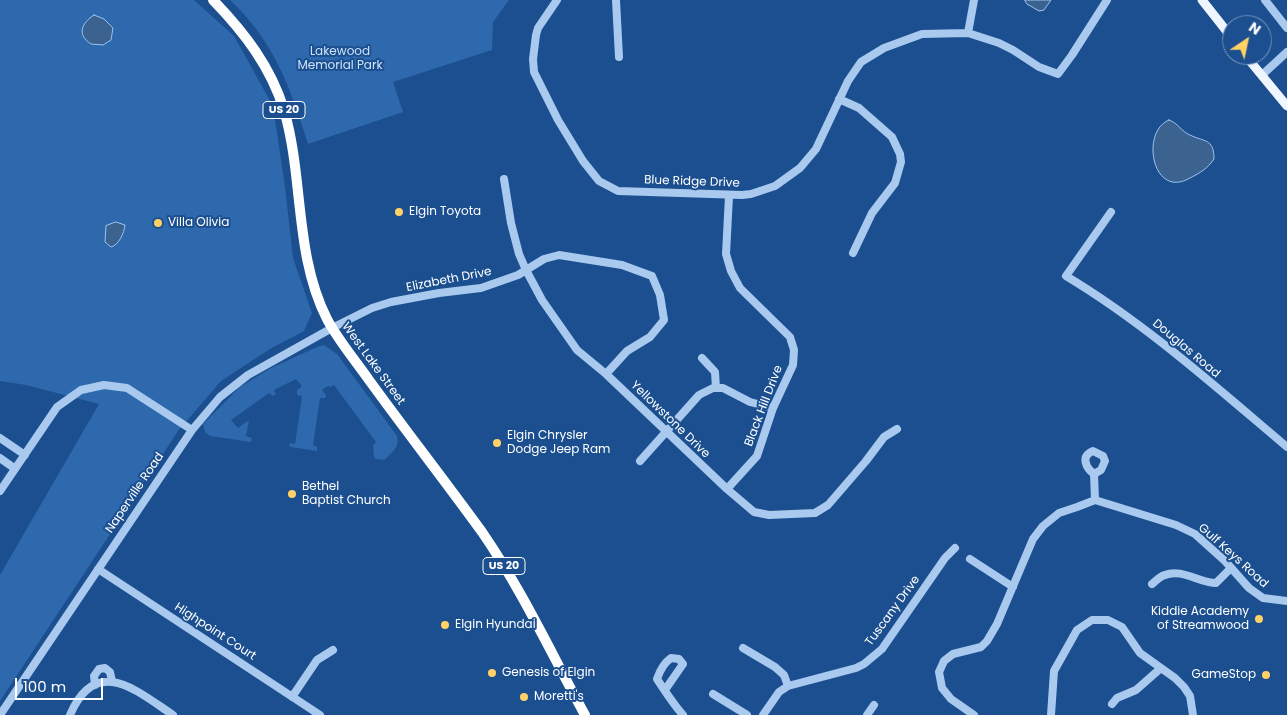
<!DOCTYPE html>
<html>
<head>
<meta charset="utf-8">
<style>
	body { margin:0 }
	#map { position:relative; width:1287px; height:715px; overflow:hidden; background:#1b4f8f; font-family:Poppins,sans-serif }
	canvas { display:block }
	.north { position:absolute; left:1222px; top:15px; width:50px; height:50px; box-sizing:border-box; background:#1b4f8f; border:1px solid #7695bc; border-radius:50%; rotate:34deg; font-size:14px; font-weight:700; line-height:20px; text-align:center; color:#fff }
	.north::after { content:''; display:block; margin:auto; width:18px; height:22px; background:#ffd166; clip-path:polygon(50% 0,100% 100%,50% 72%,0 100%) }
	.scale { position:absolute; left:15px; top:678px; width:88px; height:22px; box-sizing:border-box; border:2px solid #fff; border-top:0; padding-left:6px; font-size:15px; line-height:18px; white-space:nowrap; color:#fff; -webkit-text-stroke:4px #1b4f8f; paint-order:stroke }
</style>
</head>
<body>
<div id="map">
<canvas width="1287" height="715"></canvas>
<div class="north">N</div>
<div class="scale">100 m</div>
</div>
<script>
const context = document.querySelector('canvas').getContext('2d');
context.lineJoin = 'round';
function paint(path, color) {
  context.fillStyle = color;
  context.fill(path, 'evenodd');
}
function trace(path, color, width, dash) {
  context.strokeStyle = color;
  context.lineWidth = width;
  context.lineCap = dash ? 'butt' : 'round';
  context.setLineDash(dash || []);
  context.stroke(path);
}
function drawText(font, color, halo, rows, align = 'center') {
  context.font = font + ' Poppins,sans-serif';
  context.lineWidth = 4;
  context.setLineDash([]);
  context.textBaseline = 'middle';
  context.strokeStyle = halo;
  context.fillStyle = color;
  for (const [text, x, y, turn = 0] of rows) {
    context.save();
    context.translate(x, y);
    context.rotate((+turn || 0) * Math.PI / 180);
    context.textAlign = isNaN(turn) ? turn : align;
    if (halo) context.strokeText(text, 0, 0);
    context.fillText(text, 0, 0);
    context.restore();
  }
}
const green = new Path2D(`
	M0 0H194L234 36 273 106 285 187 293 258 312 313 304 331 270 349 221 381 178 431 0 701V575L99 404 26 385 0 381Z
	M230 0H509L493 22 492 50 393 82 403 112 308 144C291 89 274 41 230 0Z
	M324 345 337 354 397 436C400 447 392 453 384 460L376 459 374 457 373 445 376 442 334 385 330 387 328 386 322 390 326 395 325 398H320L313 445 317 447V451L291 447 289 445 290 443 295 444 302 396 297 395V390L302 386 296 379 274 390 276 394 273 396 269 393 231 420 238 428 249 420 246 436 252 438 251 442 210 436 205 432 203 424 240 387 271 368 317 347Z`);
const water = new Path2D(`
	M1025 0H1051L1044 10 1039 11 1027 4Z
	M94 15 104 19 113 28 111 40 103 45 91 44C76 34 82 23 94 15Z
	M1169 120C1178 123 1182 132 1190 135 1204 142 1214 138 1214 159 1208 168 1200 173 1190 178 1152 200 1140 131 1169 120Z
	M116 222 125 225C124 233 119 245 111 247L105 242 106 226Z`);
const minor = new Path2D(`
	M557 0 538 28 536 35 533 59 534 72 558 120 583 161 599 181 618 191 742 195 751 194 775 186 800 168 816 149 848 81 861 62 884 48 922 34 968 33 999 43 1013 50 1039 67 1058 74 1072 55 1107 0
	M616 0 619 57
	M1265 0 1287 28
	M968 33 974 0
	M1262 75 1287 52
	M839 99 859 108 892 137 900 154 901 162 895 183 872 213 853 253
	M504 179 511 223 519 254 526 270 542 300 577 350 606 374 727 489 754 512 769 515 815 513 828 505 866 461 884 437 897 429
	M1111 212 1066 276C1146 324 1216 387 1287 447
	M702 358 715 372 716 388
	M0 438 25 455
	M0 458 14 468
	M640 461 699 395 713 388H723L750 402 773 408
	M1094 474 1101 470 1105 461 1103 456 1093 451C1080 456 1086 468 1094 474L1095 500
	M727 489 757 456 773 408 793 365 794 350 790 337 740 288 731 271 726 254 729 196
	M0 491 57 407 81 390 104 385 127 388 192 430
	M970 559 1013 587
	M98 569 320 715
	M1152 584C1156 581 1160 576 1165 575 1181 568 1200 583 1216 583L1231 568
	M743 648 775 667 784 675 788 686
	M95 685 94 676 99 669 105 668 110 672 112 681
	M665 690 683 664 679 659 671 658C664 663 660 670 657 679 665 691 673 704 683 715
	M713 694 747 715
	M292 697 317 660 333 650
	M1112 704 1117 698 1136 690 1161 668
	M0 715 192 430 220 397 248 375 332 328 372 308 391 302 439 293 481 288 518 275 544 259 559 255 622 265 652 276 660 295 664 320 650 337 627 351 606 374
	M70 715C96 654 137 691 173 715
	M763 715 779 692 788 686 856 668 864 664 882 649 945 558 955 548
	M867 715 874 705
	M974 715 951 699 942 688 939 672 944 661 953 654 981 647 987 641 997 624 1033 539 1043 526 1059 513 1077 507 1095 500 1176 525 1195 534 1225 561 1249 588 1263 598 1287 601
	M1051 715 1054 671 1077 630 1092 620H1108L1122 627 1140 653 1175 678 1184 687 1190 696 1193 715`);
const major = new Path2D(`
	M1202 0 1232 38
	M1245 55 1287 106`);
const highway = new Path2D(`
	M213 0C244 32 271 67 284 110 304 178 294 254 327 319 338 340 355 360 369 380 406 431 445 481 482 532 522 590 551 653 585 715`);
const markers = [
	[399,212,5,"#ffd166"],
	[158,223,5,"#ffd166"],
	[497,443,5,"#ffd166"],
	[292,494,5,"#ffd166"],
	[1259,619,5,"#ffd166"],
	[445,625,5,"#ffd166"],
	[492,673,5,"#ffd166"],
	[1266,675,5,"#ffd166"],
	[524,697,5,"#ffd166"]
];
const shields = [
	[284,110,42],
	[504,566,42]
];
const shieldNames = [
	["US 20",284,110],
	["US 20",504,566]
];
const parkNames = [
	["Lakewood",340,52],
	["Memorial Park",340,66]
];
const streetNames = [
	["Blue Ridge Drive",692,182,2],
	["Elizabeth Drive",449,280,-11],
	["Douglas Road",1186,349,40],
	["West Lake Street",373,364,54],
	["Black Hill Drive",764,406,-69],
	["Yellowstone Drive",670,420,44],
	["Naperville Road",135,493,-56],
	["Gulf Keys Road",1233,556,42],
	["Tuscany Drive",893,611,-54],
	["Highpoint Court",215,632,33]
];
const poiNames = [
	["Elgin Toyota",409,212],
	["Villa Olivia",168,223],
	["Elgin Chrysler",507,436],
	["Dodge Jeep Ram",507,450],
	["Bethel",302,487],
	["Baptist Church",302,501],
	["Kiddie Academy",1249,612,"right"],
	["of Streamwood",1249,626,"right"],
	["Elgin Hyundai",455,625],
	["Genesis of Elgin",502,673],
	["GameStop",1256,675,"right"],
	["Moretti's",534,697]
];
paint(green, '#2e69ad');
paint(water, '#3c6290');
trace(water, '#9cc4f0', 1);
trace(minor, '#a9c9ee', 8);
trace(major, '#f0f6ff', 9);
trace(highway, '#fff', 10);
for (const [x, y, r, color] of markers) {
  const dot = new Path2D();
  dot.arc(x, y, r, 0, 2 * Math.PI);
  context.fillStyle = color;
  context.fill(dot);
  trace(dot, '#1b4f8f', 2);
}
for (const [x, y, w] of shields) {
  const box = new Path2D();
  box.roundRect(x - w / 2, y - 8.5, w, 17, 4);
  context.fillStyle = '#1b4f8f';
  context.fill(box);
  trace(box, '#fff', 1);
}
drawText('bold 11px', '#fff', null, shieldNames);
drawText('12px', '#cfe3fa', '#1b4f8f', parkNames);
drawText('12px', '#fff', '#1b4f8f', streetNames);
drawText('12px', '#fff', '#1b4f8f', poiNames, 'left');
</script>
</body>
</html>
